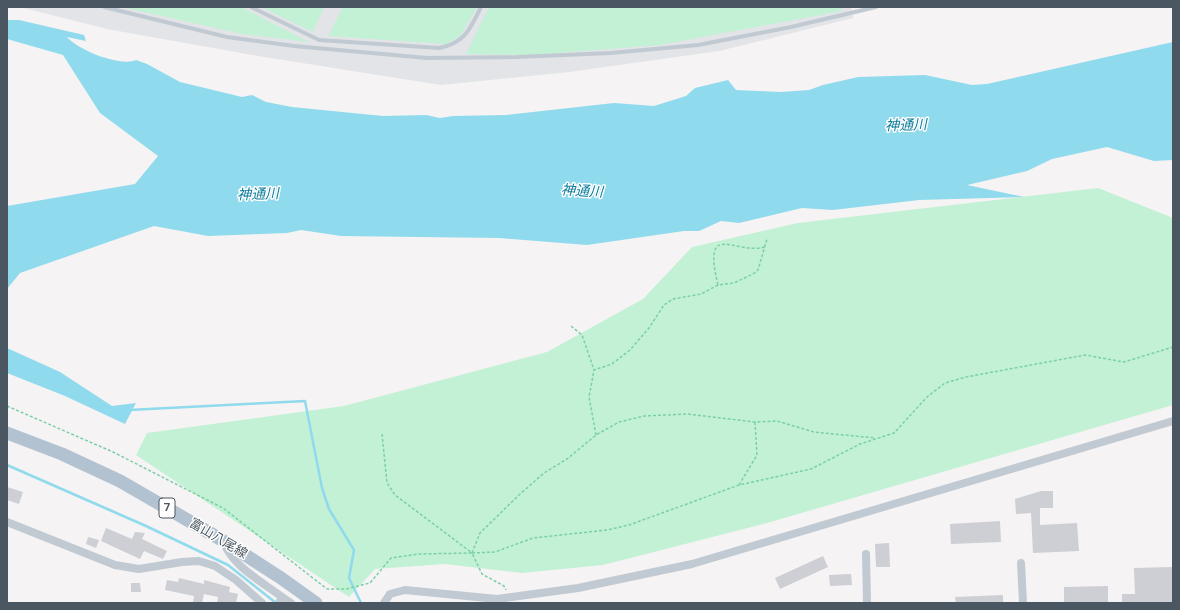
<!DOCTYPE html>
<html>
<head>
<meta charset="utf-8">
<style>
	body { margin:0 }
	#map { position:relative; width:1180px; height:610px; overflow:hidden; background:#f5f3f3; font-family:"DM Sans",sans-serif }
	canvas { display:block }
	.frame { position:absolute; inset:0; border:8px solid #4a5661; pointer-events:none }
</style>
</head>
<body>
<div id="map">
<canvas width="1180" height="610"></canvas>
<div class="frame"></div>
</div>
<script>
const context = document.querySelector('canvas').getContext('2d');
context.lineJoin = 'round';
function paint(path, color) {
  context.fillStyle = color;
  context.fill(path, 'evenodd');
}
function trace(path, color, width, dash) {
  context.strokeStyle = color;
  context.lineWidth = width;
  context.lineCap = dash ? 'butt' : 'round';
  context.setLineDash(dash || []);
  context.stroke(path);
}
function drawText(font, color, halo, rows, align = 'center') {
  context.font = font + ' "DM Sans","Noto Sans JP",sans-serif';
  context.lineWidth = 3;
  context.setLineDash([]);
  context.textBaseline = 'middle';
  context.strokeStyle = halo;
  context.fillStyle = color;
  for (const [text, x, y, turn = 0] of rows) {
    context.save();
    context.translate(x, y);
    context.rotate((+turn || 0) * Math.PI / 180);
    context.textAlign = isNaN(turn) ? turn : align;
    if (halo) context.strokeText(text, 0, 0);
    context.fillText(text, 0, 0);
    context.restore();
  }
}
const airport = new Path2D(`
	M20 7H851L853 18 719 51 569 72 441 85 258 56 107 29Z`);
const green = new Path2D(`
	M122 7H241L309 42 242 34Z
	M261 7H324L313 32Z
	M343 7H477L460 36 446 44 328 36Z
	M489 7H841L842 11 660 45 531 55 466 54Z
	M1098 188 1173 218V405L767 523 603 565 522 573 445 564 375 569 349 597 136 455 147 433 344 406 547 352 643 299 692 247 798 223Z`);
const water = new Path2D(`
	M7 20H19L84 35 86 41 67 37C78 50 120 67 136 60L147 64 180 82 242 97 252 95 266 102 292 107 383 116 426 115 440 118 453 116 506 115 614 103 654 106 686 96 695 88 728 80 736 90 781 92 809 90 823 85 858 77 925 75 972 85 987 84 1173 42V160L1154 161 1107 147 1052 159 1027 171 967 185 1024 197 919 200 833 210 802 208 739 223 721 221 699 231H684L587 245 499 238 341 236 301 230 287 233 208 236 154 226 20 273 7 289V206L135 184 158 156 100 113 63 55 7 39Z
	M7 348 60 372 112 406 136 403 125 424 65 396 7 373Z`);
const stream = new Path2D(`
	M129 410 305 401 322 488 329 509 354 550 349 578 361 603
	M7 465 146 526 228 565 276 603`);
const building = new Path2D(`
	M7 487 23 492 19 504 7 500Z
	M1041 491H1053V508H1040V525L1077 523 1079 551 1033 553 1031 513 1016 514 1015 499Z
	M1000 521 1001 542 951 544 950 524Z
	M106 528 132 539 135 532 145 533 142 539 167 551 163 559 144 551 140 559 101 541Z
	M88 537 99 540 96 548 86 544Z
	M889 543 890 567H876L875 544Z
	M823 556 828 567 780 589 775 578Z
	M1173 567V603H1122V594H1135L1134 568Z
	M851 574 852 585 830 586 829 575Z
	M179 578 204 584V580L230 587 229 592 238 594 236 603H217L218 597 204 594 202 603H193L194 596 165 590 167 580 178 582Z
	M131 583H140L141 592H131Z
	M1108 586V603H1064V587Z
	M1003 595V603H956L955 597Z`);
const path = new Path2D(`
	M718 285C702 219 734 255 765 247
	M571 326 582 335 594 370
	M7 406 113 452 223 508 327 589H346L370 583 391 558 418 554 472 553 482 574 504 586 506 590
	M382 434 387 483 395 495 472 553 495 552 533 538 607 530 629 525 739 485 811 469 860 444 894 433 927 397 945 383 966 377 1085 355 1124 362 1173 347
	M596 435 589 397 594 370 612 364 630 350 649 328 664 305 673 299 701 294 718 285 734 283 753 274 758 270 767 239
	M739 485 757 455 755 422
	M472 553 480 533 519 495 544 473 567 459 596 435 619 422 644 416 687 414 755 422 777 421 814 432 875 438`);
const lane = new Path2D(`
	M104 7 227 37 294 46 427 58 517 57 611 53 698 45 791 27 876 7
	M251 7 319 40 439 48C465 43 470 29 481 7`);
const street = new Path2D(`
	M7 522 115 565 139 569 182 562 199 561 215 566 236 580 262 603
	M223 541C232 566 261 581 282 597L279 603
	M866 554 867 603
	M1021 563 1023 603
	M282 597 291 603
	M384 603 390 594 405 590 497 599 578 588 692 564 1173 421`);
const primary = new Path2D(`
	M7 433 62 454 120 481 222 540 281 578 316 603`);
const shields = [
	[167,508,16]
];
const shieldNames = [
	["7",167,508]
];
const streetNames = [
	["富山八尾線",218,539,31]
];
const waterNames = [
	["神通川",906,126,-2],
	["神通川",582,192,3],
	["神通川",258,195,-2]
];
paint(airport, '#e2e4e7');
paint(green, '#c3f1d5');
paint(water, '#90daee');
trace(stream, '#90daee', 2.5);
paint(building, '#cdcfd5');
trace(path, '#7ad0a6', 1.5, [3, 2]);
trace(lane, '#c1cad2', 4);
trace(street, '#c1cad2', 8);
trace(primary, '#b3c2d1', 13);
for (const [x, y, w] of shields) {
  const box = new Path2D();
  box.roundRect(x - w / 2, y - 10, w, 20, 3);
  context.fillStyle = '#fff';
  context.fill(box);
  trace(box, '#4a5661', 1);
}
drawText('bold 12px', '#4a5661', null, shieldNames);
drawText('13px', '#4a5661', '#fff', streetNames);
drawText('italic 14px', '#0c7c9b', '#fff', waterNames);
</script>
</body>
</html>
